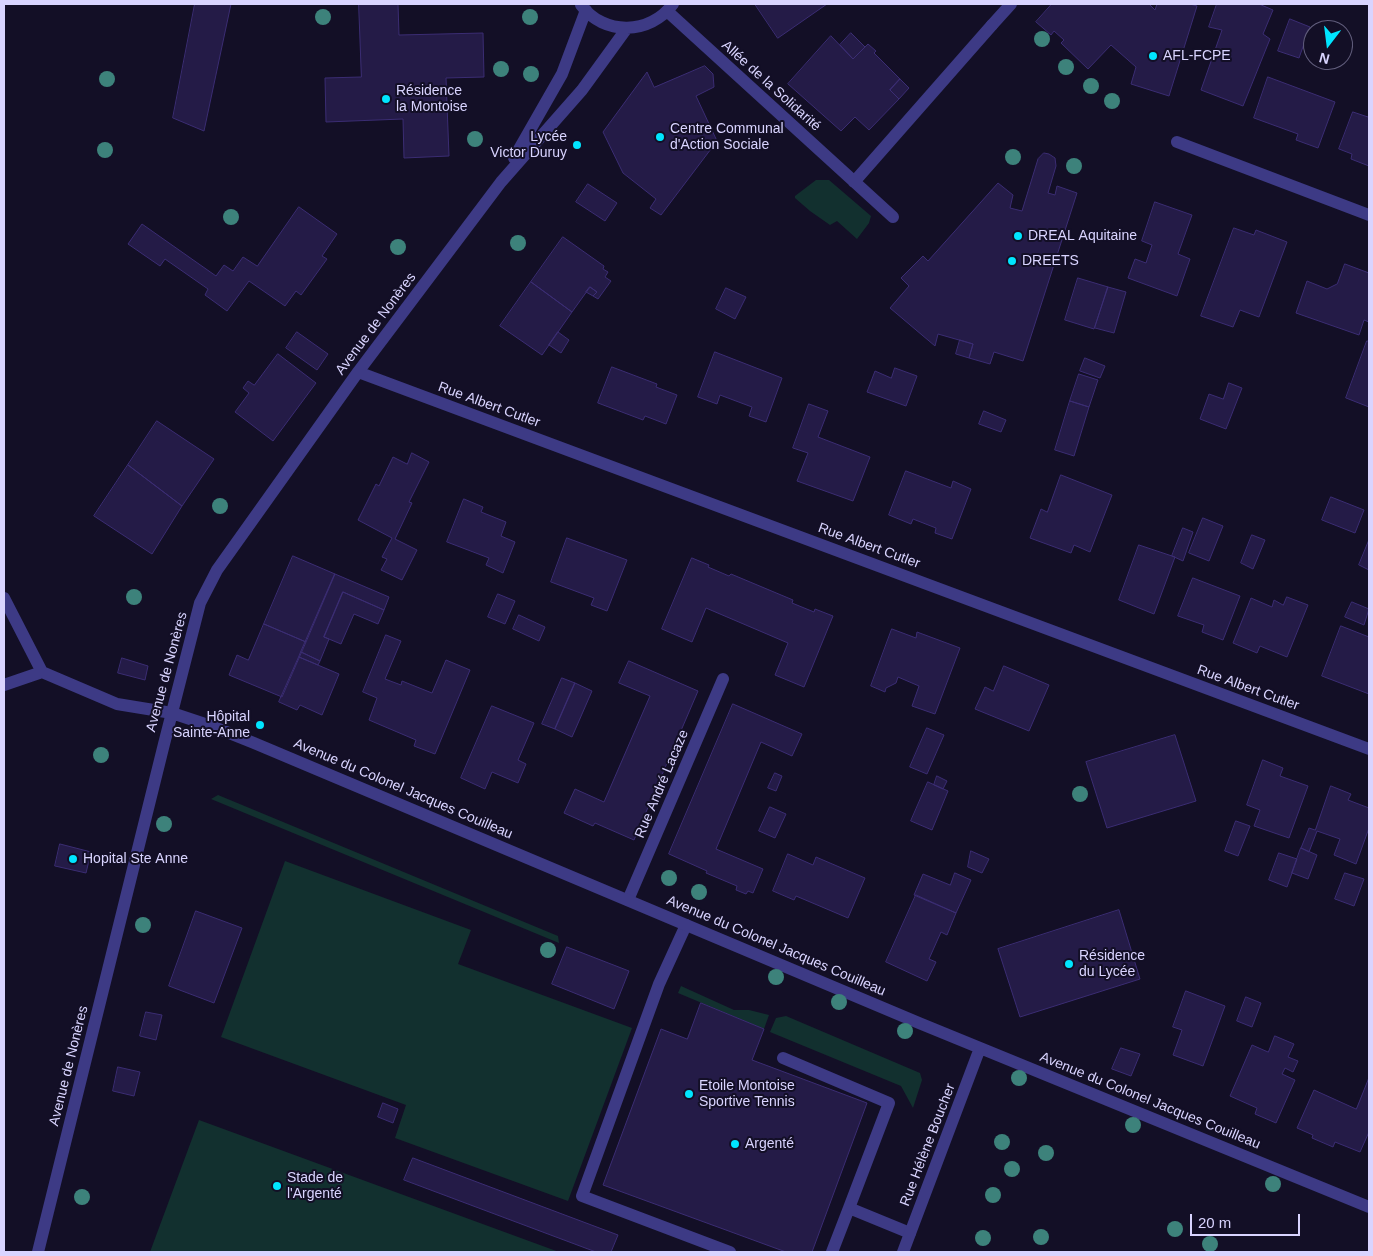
<!DOCTYPE html>
<html>
<head>
<meta charset="utf-8">
<style>
	body { margin:0 }
	#map { position:relative; width:1373px; height:1256px; overflow:hidden; background:#130f26; font-family:Arial,sans-serif }
	canvas { display:block }
	.frame { position:absolute; inset:0; border:5px solid #d9d4ff; pointer-events:none }
	.north { position:absolute; left:1303px; top:20px; width:50px; height:50px; box-sizing:border-box; background:#130f26; border:1px solid #625e7d; border-radius:50%; rotate:195deg; font-size:14px; font-weight:700; line-height:20px; text-align:center; color:#d9d4ff }
	.north::after { content:''; display:block; margin:auto; width:18px; height:22px; background:#00e5ff; clip-path:polygon(50% 0,100% 100%,50% 72%,0 100%) }
	.scale { position:absolute; left:1190px; top:1214px; width:110px; height:22px; box-sizing:border-box; border:2px solid #d9d4ff; border-top:0; padding-left:6px; font-size:15px; line-height:18px; white-space:nowrap; color:#d9d4ff; -webkit-text-stroke:4px #130f26; paint-order:stroke }
</style>
</head>
<body>
<div id="map">
<canvas width="1373" height="1256"></canvas>
<div class="frame"></div>
<div class="north">N</div>
<div class="scale">20 m</div>
</div>
<script>
const context = document.querySelector('canvas').getContext('2d');
context.lineJoin = 'round';
function paint(path, color) {
  context.fillStyle = color;
  context.fill(path, 'evenodd');
}
function trace(path, color, width, dash) {
  context.strokeStyle = color;
  context.lineWidth = width;
  context.lineCap = dash ? 'butt' : 'round';
  context.setLineDash(dash || []);
  context.stroke(path);
}
function drawText(font, color, halo, rows, align = 'center') {
  context.font = font + ' Arial,sans-serif';
  context.lineWidth = 4;
  context.setLineDash([]);
  context.textBaseline = 'middle';
  context.strokeStyle = halo;
  context.fillStyle = color;
  for (const [text, x, y, turn = 0] of rows) {
    context.save();
    context.translate(x, y);
    context.rotate((+turn || 0) * Math.PI / 180);
    context.textAlign = isNaN(turn) ? turn : align;
    if (halo) context.strokeText(text, 0, 0);
    context.fillText(text, 0, 0);
    context.restore();
  }
}
const green = new Path2D(`
	M816 180H829L871 216 869 223 857 239 837 221 830 225 810 211 795 198V196Z
	M218 795 558 936 559 943 211 799Z
	M285 861 471 930 458 964 632 1028 568 1201 395 1138 406 1105 221 1037Z
	M681 986 734 1010H749L769 1015 764 1029 678 993Z
	M786 1016 920 1073 922 1080 913 1108 901 1086 770 1032 776 1018Z
	M199 1120 559 1252H150Z`);
const building = new Path2D(`
	M195 4H231L204 131 173 118Z
	M359 4H398L399 35 483 33 484 77 446 78 449 156 404 158 403 119 326 122 325 78 361 77Z
	M755 4H827L778 38Z
	M1052 4H1149L1155 10 1157 4H1190L1197 6 1169 96 1131 84 1136 67 1111 45 1088 69 1061 43 1064 40 1054 31 1051 35 1036 22Z
	M1217 4H1259L1273 10 1263 34 1270 39 1243 106 1201 90 1222 30 1209 27Z
	M1290 19 1310 27 1299 58 1278 51Z
	M851 33 865 47 853 59 840 45Z
	M831 36 853 59 868 44 876 51 874 53 900 79 890 90 899 99 869 130 855 117 841 131 788 84Z
	M705 66 713 74 714 87 696 96 717 141 661 215 650 208 656 199 623 173 603 132 647 72 654 87Z
	M1268 77 1335 102 1318 148 1296 140 1298 134 1254 118Z
	M900 79 909 88 899 99 890 90Z
	M1353 112 1368 117 1369 115V166L1351 159 1352 154 1339 149Z
	M1044 153 1049 154 1055 158 1056 166 1048 193 1055 195 1057 186 1077 193 1023 361 994 352 990 364 969 358 973 344 938 334 935 346 890 308 909 286 901 278 923 256 928 261 998 183 1013 195 1010 208 1022 211 1038 159Z
	M588 184 617 203 605 221 576 202Z
	M1155 202 1192 215 1178 254 1190 259 1177 296 1128 278 1135 259 1146 263 1152 245 1142 241Z
	M299 207 337 234 322 256 327 259 301 295 296 291 285 306 249 281 227 311 205 295 208 289 165 259 160 266 128 244 142 224 216 276 224 265 233 271 243 257 257 266Z
	M1234 228 1254 235 1256 230 1287 242 1259 317 1240 310 1233 327 1201 316Z
	M563 237 604 266 603 269 608 272 605 277 611 281 598 299 593 296 597 292 590 287 572 312 531 282Z
	M1345 264 1369 273V322L1364 320 1359 335 1296 313 1307 281 1327 289 1337 284Z
	M1078 278 1108 287 1094 329 1065 320Z
	M531 282 572 312 542 355 500 326Z
	M590 287 597 292 593 296 586 292Z
	M1108 287 1126 292 1114 333 1095 328Z
	M726 288 746 297 735 319 716 309Z
	M297 332 328 354 317 370 286 348Z
	M558 332 569 340 561 353 549 345Z
	M960 340 973 344 969 358 956 354Z
	M1367 341H1369V407L1346 398Z
	M715 352 782 378 766 422 749 416 752 407 720 395 717 404 698 397Z
	M278 354 316 383 273 441 235 412 249 393 243 388 248 381 254 385Z
	M1085 358 1105 366 1100 378 1080 371Z
	M612 367 657 384 656 387 677 395 666 424 645 416 643 420 598 403Z
	M895 368 917 376 906 406 867 392 875 371 891 378Z
	M1079 374 1098 380 1089 407 1070 401Z
	M1229 383 1242 388 1226 429 1200 419 1209 394 1223 399Z
	M1070 401 1089 407 1074 456 1055 450Z
	M809 404 828 411 818 437 870 457 853 501 797 481 808 453 793 448Z
	M984 411 1006 420 1001 432 979 424Z
	M157 421 214 459 182 506 128 465Z
	M412 453 429 462 409 502 412 503 395 539 417 550 402 580 381 570 387 559 382 557 392 538 358 520 376 484 379 486 393 457 407 464Z
	M128 465 182 506 152 554 94 516Z
	M906 471 951 488 953 481 971 489 952 539 935 533 936 528 913 519 911 524 889 515Z
	M1061 475 1112 495 1090 552 1074 545 1071 553 1030 538 1041 509 1047 512Z
	M1331 497 1364 510 1355 533 1322 520Z
	M464 499 483 507 481 512 506 522 501 536 515 542 503 573 486 565 489 558 447 542Z
	M1203 518 1223 526 1209 561 1189 553Z
	M1183 528 1193 532 1183 561 1172 556Z
	M1252 535 1265 540 1253 569 1241 563Z
	M567 538 627 560 607 611 591 605 594 598 551 582Z
	M1369 540V570L1359 565Z
	M1139 545 1175 557 1154 614 1119 600Z
	M293 556 335 574 306 642 264 624Z
	M692 558 709 565 708 567 729 576 731 574 793 600 792 603 814 612 815 609 833 616 804 687 775 675 788 643 706 608 692 642 662 629Z
	M335 574 389 597 384 610 343 592 324 637 329 639 320 661 301 652Z
	M1193 578 1240 596 1223 640 1202 632 1204 625 1178 616Z
	M343 592 384 610 378 624 354 614 341 644 324 637Z
	M498 594 515 601 505 624 488 617Z
	M1287 597 1308 605 1287 657 1260 646 1257 653 1233 643 1251 598 1272 607 1274 600 1283 605Z
	M1352 602 1369 609 1364 625 1345 617Z
	M519 615 545 627 539 641 513 629Z
	M264 624 306 642 282 697 229 675 237 655 248 660Z
	M1341 626 1369 637V694L1322 676Z
	M892 629 916 638 917 632 960 648 935 714 912 706 919 686 898 677 896 683 886 688 885 692 871 686Z
	M386 635 401 641 385 679 401 685 402 681 432 693 446 660 470 670 435 754 414 746 416 740 369 720 377 698 363 692Z
	M301 652 320 661 318 665 299 657Z
	M299 657 339 674 322 715 300 705 297 710 279 702Z
	M122 658 148 666 145 680 118 673Z
	M629 661 698 691 634 840 595 823 593 826 564 813 575 789 604 802 650 696 619 683Z
	M1004 666 1049 685 1029 731 975 709 985 687 993 691Z
	M562 678 575 683 555 729 542 724Z
	M575 683 592 691 572 737 555 729Z
	M733 704 802 734 792 756 761 742 716 849 763 869 753 893 748 891 746 894 736 890 737 886 706 873 707 871 669 854Z
	M492 706 534 723 518 760 526 764 518 783 492 772 485 789 461 778Z
	M927 728 944 735 927 774 910 767Z
	M1175 735 1196 801 1107 828 1086 762Z
	M1263 760 1283 768 1280 776 1308 786 1289 838 1254 826 1260 810 1247 805Z
	M775 773 782 776 776 791 768 788Z
	M937 776 947 781 943 789 934 785Z
	M928 782 948 791 932 830 911 821Z
	M1331 786 1351 794 1348 800 1369 808V828L1356 864 1334 855 1340 839 1317 831 1309 852 1301 848 1309 828 1315 830Z
	M770 807 786 814 775 838 759 831Z
	M1236 821 1250 826 1238 856 1225 851Z
	M60 844 91 852 86 873 55 866Z
	M1301 848 1317 855 1308 879 1292 873Z
	M971 851 989 859 982 873 968 867Z
	M1279 853 1297 859 1287 887 1269 880Z
	M788 854 813 865 816 857 865 878 848 918 796 896 794 900 773 891Z
	M955 873 971 880 956 913 914 895 923 874 950 885Z
	M1345 873 1364 879 1354 906 1335 899Z
	M916 895 956 913 947 935 941 932 929 959 936 962 927 981 886 962Z
	M1119 910 1140 979 1020 1017 998 949Z
	M196 911 242 928 214 1003 169 986Z
	M567 947 629 971 614 1009 552 984Z
	M1186 991 1225 1006 1203 1066 1173 1055 1182 1030 1173 1027Z
	M1246 997 1261 1003 1252 1027 1237 1021Z
	M701 1003 764 1029 752 1060 867 1103 812 1252H786L603 1185 661 1029 687 1039Z
	M146 1012 162 1015 156 1040 140 1036Z
	M1275 1036 1294 1044 1288 1057 1298 1061 1293 1072 1285 1068 1282 1074 1295 1080 1276 1123 1255 1114 1257 1108 1230 1096 1252 1045 1268 1052Z
	M1121 1048 1140 1054 1131 1076 1112 1069Z
	M118 1067 140 1072 134 1096 113 1091Z
	M1369 1078V1132L1360 1152 1335 1142 1333 1147 1312 1138 1313 1135 1297 1128 1314 1090 1356 1109Z
	M383 1103 398 1109 393 1123 378 1117Z
	M413 1158 618 1235 611 1252H596L404 1180Z`);
const lane = new Path2D(`
	M992 25 1011 4
	M4 598 42 672 117 704 172 713
	M4 685 42 672
	M628 900 723 679
	M686 925 659 984 582 1196 730 1252
	M783 1058 889 1103 849 1208
	M832 1252 849 1208 910 1233`);
const street = new Path2D(`
	M581 5C604 36 650 35 673 4
	M667 11 893 217
	M1177 142 1369 215
	M514 158 562 74 586 10
	M854 182 992 25
	M358 372 1369 749
	M172 713 214 727 254 743 919 1023 1369 1207
	M38 1252 164 744 200 603 217 570 358 372 501 182 582 90 627 28
	M903 1252 980 1048`);
const trees = [
	[323,17],
	[530,17],
	[1042,39],
	[1066,67],
	[501,69],
	[531,74],
	[107,79],
	[1091,86],
	[1112,101],
	[475,139],
	[105,150],
	[1013,157],
	[1074,166],
	[231,217],
	[518,243],
	[398,247],
	[220,506],
	[134,597],
	[101,755],
	[1080,794],
	[164,824],
	[669,878],
	[699,892],
	[143,925],
	[548,950],
	[776,977],
	[839,1002],
	[905,1031],
	[1019,1078],
	[1133,1125],
	[1002,1142],
	[1046,1153],
	[1012,1169],
	[1273,1184],
	[993,1195],
	[82,1197],
	[1175,1229],
	[1041,1237],
	[983,1238],
	[1210,1244]
];
const markers = [
	[1153,56,5,"#00e5ff"],
	[386,99,5,"#00e5ff"],
	[660,137,5,"#00e5ff"],
	[577,145,5,"#00e5ff"],
	[1018,236,5,"#00e5ff"],
	[1012,261,5,"#00e5ff"],
	[260,725,5,"#00e5ff"],
	[73,859,5,"#00e5ff"],
	[1069,964,5,"#00e5ff"],
	[689,1094,5,"#00e5ff"],
	[735,1144,5,"#00e5ff"],
	[277,1186,5,"#00e5ff"]
];
const poiNames = [
	["AFL-FCPE",1163,56],
	["Résidence",396,91],
	["la Montoise",396,107],
	["Centre Communal",670,129],
	["d'Action Sociale",670,145],
	["Lycée",567,137,"right"],
	["Victor Duruy",567,153,"right"],
	["DREAL Aquitaine",1028,236],
	["DREETS",1022,261],
	["Hôpital",250,717,"right"],
	["Sainte-Anne",250,733,"right"],
	["Hopital Ste Anne",83,859],
	["Résidence",1079,956],
	["du Lycée",1079,972],
	["Etoile Montoise",699,1086],
	["Sportive Tennis",699,1102],
	["Argenté",745,1144],
	["Stade de",287,1178],
	["l'Argenté",287,1194]
];
const streetNames = [
	["Allée de la Solidarité",771,86,42],
	["Avenue de Nonères",376,324,-53],
	["Rue Albert Cutler",489,405,20],
	["Rue Albert Cutler",869,546,20],
	["Avenue de Nonères",167,672,-75],
	["Rue Albert Cutler",1248,688,20],
	["Rue André Lacaze",662,784,-67],
	["Avenue du Colonel Jacques Couilleau",403,789,23],
	["Avenue du Colonel Jacques Couilleau",776,946,23],
	["Avenue de Nonères",69,1066,-76],
	["Avenue du Colonel Jacques Couilleau",1150,1101,22],
	["Rue Hélène Boucher",928,1145,-69]
];
paint(green, '#12302f');
paint(building, '#241b47');
trace(building, '#3b2d73', 1);
trace(lane, '#3d3a85', 12);
trace(street, '#3d3a85', 12);
context.fillStyle = '#3d827b';
for (const [x, y] of trees) {
  context.beginPath();
  context.arc(x, y, 8, 0, 2 * Math.PI);
  context.fill();
}
for (const [x, y, r, color] of markers) {
  const dot = new Path2D();
  dot.arc(x, y, r, 0, 2 * Math.PI);
  context.fillStyle = color;
  context.fill(dot);
  trace(dot, '#130f26', 2);
}
drawText('14px', '#d9d4ff', '#130f26', poiNames, 'left');
drawText('14px', '#d9d4ff', '#130f26', streetNames);
</script>
</body>
</html>
